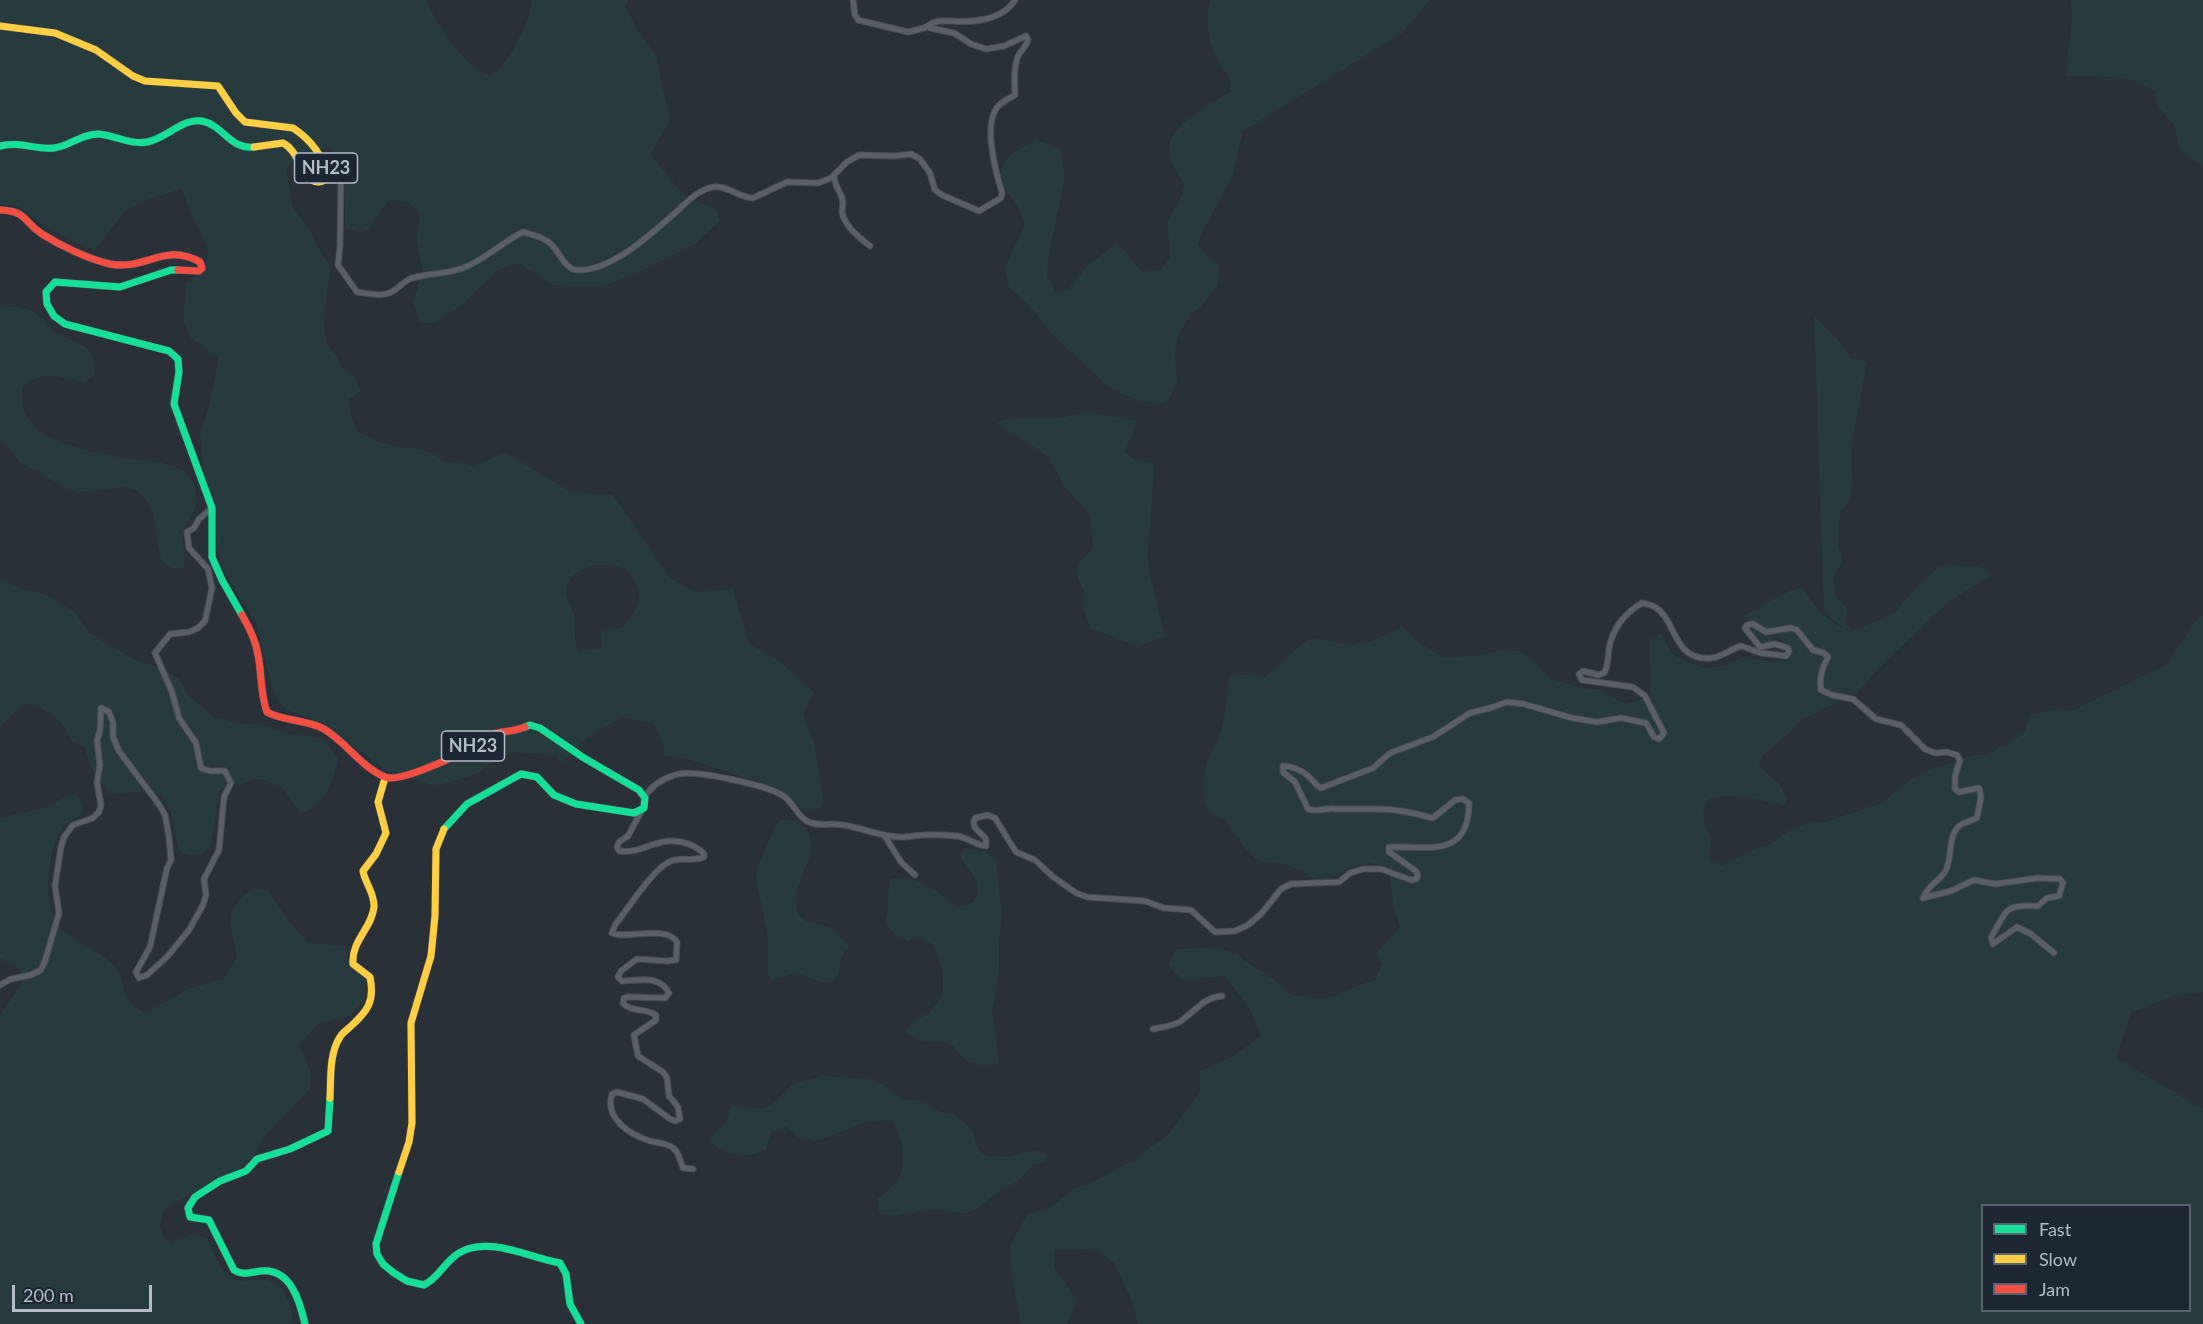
<!DOCTYPE html>
<html>
<head>
<meta charset="utf-8">
<style>
	body { margin:0 }
	#map { position:relative; width:2203px; height:1324px; overflow:hidden; background:#2a3038; font-family:Lato,sans-serif }
	canvas { display:block }
	.legend { position:absolute; left:1981px; top:1204px; width:210px; height:108px; box-sizing:border-box; background:#1d2633; border:2px solid #59626f; margin:0; padding:8px 10px; list-style:none; font-size:18px; color:#b4bcc9 }
	.legend li { display:flex; align-items:center; gap:12px; height:30px }
	.legend b { width:30px; border:2px solid #59626f }
	.scale { position:absolute; left:12px; top:1285px; width:140px; height:27px; box-sizing:border-box; border:3px solid #b4bcc9; border-top:0; padding-left:8px; font-size:18px; line-height:21px; white-space:nowrap; color:#b4bcc9; -webkit-text-stroke:4px #1d2633; paint-order:stroke }
</style>
</head>
<body>
<div id="map">
<canvas width="2203" height="1324"></canvas>
<ul class="legend">
<li><b style="height:8px;background:#16e098"></b>Fast</li>
<li><b style="height:8px;background:#ffcf43"></b>Slow</li>
<li><b style="height:8px;background:#f24e42"></b>Jam</li>
</ul>
<div class="scale">200 m</div>
</div>
<script>
const context = document.querySelector('canvas').getContext('2d');
context.lineJoin = 'round';
function paint(path, color) {
  context.fillStyle = color;
  context.fill(path, 'evenodd');
}
function trace(path, color, width, dash) {
  context.strokeStyle = color;
  context.lineWidth = width;
  context.lineCap = dash ? 'butt' : 'round';
  context.setLineDash(dash || []);
  context.stroke(path);
}
function drawText(font, color, halo, rows, align = 'center') {
  context.font = font + ' Lato,sans-serif';
  context.lineWidth = 4.5;
  context.setLineDash([]);
  context.textBaseline = 'middle';
  context.strokeStyle = halo;
  context.fillStyle = color;
  for (const [text, x, y, turn = 0] of rows) {
    context.save();
    context.translate(x, y);
    context.rotate((+turn || 0) * Math.PI / 180);
    context.textAlign = isNaN(turn) ? turn : align;
    if (halo) context.strokeText(text, 0, 0);
    context.fillText(text, 0, 0);
    context.restore();
  }
}
const green = new Path2D(`
	M0 0H427C431 16 459 56 473 66 478 70 484 72 489 76 493 73 498 70 501 67 513 54 531 17 532 0H629L625 6 638 31 656 56 670 121 650 154 681 192 691 199 716 209 720 221 696 243 640 271 605 286 576 287 553 285 519 263 499 269 464 303 435 323H421L413 302 423 271 416 240 420 215 410 203 390 199C379 211 376 225 362 233L345 228V166L330 148 301 153 286 168 292 205 311 233 321 253 331 267 323 322 327 345 337 356 342 368 355 377 361 391 349 399 350 413 357 431 382 443 405 448H416L435 454 445 462 462 463 475 467 504 452 573 493 613 495 670 578 695 592 733 589 749 644 776 659 814 692 803 714 815 745 823 800 821 808 805 811 777 788 688 759 664 756V746L654 724 622 717 588 737 562 762 555 755 513 752 484 767 477 774 443 784 431 785 387 771 323 723 286 710 273 692 256 624 222 568 204 475 200 436 209 405 219 358 191 338 183 321 186 284 207 267 208 247 192 217 182 189 149 199 125 211 94 251 50 230 18 206 0 204ZM596 565H611L626 569C647 595 641 605 622 628L606 630 600 633 602 648 578 650C573 640 576 629 575 618 574 609 569 604 567 596 563 578 581 568 596 565Z
	M1210 0H1430L1402 33 1243 131 1232 177 1201 235 1198 245 1208 257 1219 264 1218 284 1201 307 1190 314 1177 339 1175 352 1177 383 1169 400 1160 404 1141 401 1119 393 1105 384 1051 333 1034 311 1009 287 1005 267 1025 224C1019 207 1012 195 999 183 1003 153 1013 153 1037 140L1061 149 1065 179 1049 253 1047 276 1055 292 1068 290 1086 267 1117 243C1128 252 1132 264 1144 272L1160 270 1170 257 1167 222 1182 195 1184 184C1177 173 1170 163 1169 150 1167 125 1213 103 1231 91 1230 72 1227 76 1218 61 1208 44 1205 18 1210 0Z
	M2071 0H2203V166L2184 154 2178 146 2175 126 2158 107 2155 91 2133 80 2110 77 2066 76 2072 21Z
	M0 306C18 307 30 306 44 320 48 325 52 330 57 333 79 346 97 343 94 375L84 383C59 376 42 369 22 388 22 397 22 407 26 415 41 446 106 454 137 460 158 463 189 462 195 488 201 515 185 517 183 536 182 547 187 556 184 568H171L161 561 153 513 147 501 138 491 124 487 78 492 66 488 20 462 12 451 0 441Z
	M1814 316 1837 339 1851 358 1867 361 1852 443 1851 498 1841 511 1839 524 1838 548 1841 553 1842 562 1833 578 1836 596 1848 609 1845 624 1851 627 1850 631 1843 628 1824 612Z
	M1087 412 1137 420 1125 452 1134 460 1154 463 1151 519 1147 551 1150 575 1165 636 1138 647 1090 628 1084 610V590L1078 580 1077 566 1093 547 1090 515 1064 486 1050 458 995 422 1016 418H1061Z
	M1942 565 1981 567 1993 575 1968 589 1944 606 1878 669 1857 693 1800 720 1792 731 1763 755 1759 766 1779 784 1788 799 1784 805C1769 802 1722 790 1709 800 1704 804 1703 811 1704 817 1704 826 1709 832 1711 840 1712 845 1709 854 1709 859L1721 866 1752 850 1771 844 1790 830 1810 822H1825L1884 802 1900 787 1923 772 1974 755H1987L2024 733 2030 715 2057 709 2071 711 2166 665 2197 619 2203 615V992L2174 996 2131 1013 2116 1058 2203 1109V1324H1138L1131 1299 1115 1264 1097 1249 1055 1250 1054 1267 1077 1300 1067 1324H1021L1011 1271V1244L1028 1213 1049 1209 1074 1188 1089 1184 1132 1161 1169 1134 1200 1091V1071L1232 1057 1261 1036 1248 1006 1225 976 1182 980 1168 965 1176 949 1211 948 1237 953 1242 959 1276 981 1292 995 1323 999 1340 994 1354 987 1375 980 1382 964 1375 954 1400 927 1393 905 1389 867 1369 863 1350 867 1329 879 1315 880 1290 865 1258 861 1244 847 1226 821 1207 810C1202 794 1203 777 1208 760 1211 751 1217 743 1220 734 1226 715 1227 694 1230 674L1252 675 1264 678 1307 640 1321 639 1349 645 1373 641 1402 627 1421 644 1443 657 1475 656 1504 650 1519 651 1534 661 1551 679 1582 688 1598 689 1626 704 1649 696 1651 680 1649 641 1661 633 1670 650 1676 657 1705 668 1725 666 1743 657 1772 662 1788 660 1792 648 1777 637 1765 643 1756 638 1744 616 1778 596 1800 587C1809 594 1809 598 1815 606 1824 617 1837 626 1850 632L1894 613 1922 581ZM1982 1206H2190V1310H1982Z
	M0 578 20 589 43 593 76 613 89 633 137 661 159 667 179 679 191 698 214 717 236 723 269 726 290 735 312 736 323 740 331 748 338 759C334 782 324 806 300 814L282 787 263 779 251 780 241 784 229 785 220 791 217 802 215 824 210 847 201 854 189 856 178 850 171 812 161 795 145 791 109 794 91 767 84 747 73 742 61 723 52 715 34 704 22 705 0 727Z
	M71 794 78 796C81 801 85 807 82 813 80 819 71 819 67 823 48 841 44 892 53 915 64 943 99 947 116 968 123 978 123 993 130 1002 133 1007 141 1010 145 1013L189 989 224 978 237 957C231 923 221 912 253 888L268 890 288 920 308 943 347 946 348 961 366 980 365 999 351 1016 319 1023 299 1045 311 1072 310 1089 265 1136 249 1163 164 1209 160 1226 164 1238 172 1242 196 1234 207 1238C212 1248 218 1268 228 1275 247 1290 273 1266 286 1296 290 1305 292 1314 292 1324H0V1014L22 984 20 969 0 958V818L47 807Z
	M789 819C841 839 783 884 799 914 805 925 819 922 828 927 837 930 843 940 849 946 847 950 843 954 842 958 839 964 841 971 837 976 828 992 811 975 799 974 788 973 781 978 772 981L768 975V937L756 879 758 866 776 825 781 820Z
	M965 848 985 852 996 860 1002 914 999 939V971L992 1011 999 1063C973 1068 966 1063 950 1043 931 1039 921 1047 905 1031L914 1021 929 1013 943 995V972L933 945 918 936 908 941C897 936 890 932 885 921 891 905 885 894 891 879 919 873 937 893 958 907L974 902C984 879 969 875 960 855Z
	M822 1076 870 1079 884 1085 902 1099 921 1101 940 1112 955 1115 973 1131 977 1146 981 1152 987 1156 1010 1157 1026 1152 1041 1151 1048 1154 1047 1161 1032 1166 1017 1182 1002 1189 976 1209 968 1213H960L936 1209 897 1216 880 1214 877 1199C900 1182 907 1171 901 1142 899 1134 898 1127 892 1120L868 1121 823 1139 814 1141 798 1137 786 1126 771 1133 766 1149C747 1161 723 1154 708 1140L727 1121 731 1105 760 1109 770 1106 793 1084Z`);
const street = new Path2D(`
	M853 0 855 15 858 20 908 32 924 28 929 25
	M324 163 330 164 341 172 340 246 338 265 357 292C368 293 383 298 393 291 400 287 405 280 412 278 429 273 447 274 463 268 485 260 502 242 523 232 533 235 544 237 552 245 559 252 566 270 577 270 611 272 652 233 675 213 685 204 696 192 709 188 724 182 738 198 753 198L787 182 818 183 831 178 847 162 859 155 894 156 911 154 920 159 930 173 935 190 942 195 979 211 1001 198 1002 193C996 173 984 128 996 109 1000 102 1008 99 1015 95 1015 82 1013 68 1018 56 1021 50 1026 47 1028 40L1026 36 1004 46 986 49 971 44 954 33 930 28 929 25C936 20 943 21 951 21 973 23 1003 20 1015 0
	M834 175C834 185 839 189 842 198 844 203 842 207 842 212 844 226 860 238 870 246
	M645 796C653 785 665 777 679 774 697 770 765 785 782 795 794 802 798 819 811 823 822 826 833 823 843 825 863 828 881 837 902 837 909 837 917 835 924 835 935 834 946 835 957 836 968 837 976 846 986 846V839C981 832 970 828 975 818L988 815 995 818 1016 852 1035 860 1052 876 1076 893 1087 897 1145 901 1164 908 1191 910 1215 932 1235 931 1248 925 1261 914 1281 889 1291 884 1339 882 1350 873 1363 869H1381L1411 880 1416 879 1418 876 1416 871 1389 852V847C1428 846 1469 859 1469 803L1463 799 1455 800 1433 818C1413 813 1393 808 1373 809 1359 809 1349 809 1335 809 1324 808 1319 812 1308 809L1295 782 1283 772V766C1292 766 1304 771 1310 778 1315 782 1315 785 1321 788L1373 768 1390 753 1433 737 1470 713 1490 708 1507 702 1524 704 1572 718 1597 722 1621 718 1646 723 1654 737 1659 739 1664 733 1645 696 1633 687 1582 680 1579 674 1583 671 1599 675 1605 672C1608 664 1608 657 1609 648 1613 628 1625 613 1642 603 1646 604 1652 605 1655 607 1677 620 1672 661 1711 658 1723 657 1730 649 1741 646L1761 653 1786 656 1789 652 1788 648 1775 644 1760 647 1745 628 1747 625 1753 624 1766 632 1791 628 1797 630 1813 650 1824 653 1828 657C1822 669 1819 677 1821 690L1832 695 1853 699 1876 719 1901 725 1925 749 1935 753 1947 752 1957 755 1960 760 1955 776V789L1959 792 1979 788 1981 797 1977 818C1972 820 1963 823 1959 826 1947 837 1953 859 1945 872 1938 882 1929 884 1923 898L1951 891 1974 880 1995 884 2038 878 2060 879 2063 883 2059 896 2047 898 2038 906C2003 904 2008 910 1991 937L1993 944 2017 927 2031 934 2054 953
	M642 810 628 836 619 842 617 847 619 851C643 855 660 833 689 844 695 847 700 849 704 854V857C693 862 682 857 671 861 654 867 628 909 615 925L612 933C625 940 666 924 677 942L676 960 667 961 637 959 621 971 618 977 622 981C640 980 660 975 669 993L665 998 628 997 624 998 623 1003C631 1013 645 1007 656 1015V1020L634 1035 638 1056 663 1072 667 1078 669 1096 678 1107 680 1119 675 1121 670 1119 643 1099 617 1092 612 1094C604 1118 630 1135 650 1141 657 1143 666 1143 672 1147 679 1151 680 1161 683 1168L693 1169
	M884 835 901 862 915 875
	M0 985 11 979 31 975 41 970 45 961 59 913 55 886 61 847 64 837 73 825 93 818 99 812 101 805 97 782 100 765 97 741 100 730 101 708 109 712 113 722V737L119 751 160 806 165 815 169 837 171 860 167 868 150 947 136 972 139 978 147 975 167 957 189 930 203 905 206 895 204 879 219 850 224 797 231 783 225 771H210L201 768 196 743 179 718 172 692 155 653 170 634 189 632 198 628 205 621 212 588 208 569 189 548 187 532 194 528 199 519 212 508
	M1153 1029C1162 1027 1174 1026 1181 1021 1194 1012 1204 997 1222 996`);
const fast = new Path2D(`
	M0 146C21 141 35 150 54 148 70 146 81 134 98 134 115 135 130 145 147 142 166 139 182 118 202 121 223 125 230 150 254 147
	M178 270H171L120 287 55 282 46 292 47 304 54 316 65 324 169 351 178 359 179 372 174 404 212 508V557L222 580 242 615
	M444 829 467 804 521 774 537 777 554 795 576 804 634 813 644 808 645 798 639 790 584 758 540 728 530 725 525 727
	M399 1172 376 1244 377 1254 383 1264 394 1273 407 1281 424 1285C439 1278 445 1261 459 1253 489 1235 530 1258 560 1263L566 1274 570 1304 581 1324
	M305 1324C300 1302 291 1268 261 1271 250 1272 244 1276 234 1270L209 1220 190 1217 188 1208 195 1197 220 1181 246 1171 257 1159 290 1149 328 1131 330 1098`);
const slow = new Path2D(`
	M0 26 55 33 96 50 133 76 145 81 218 86 236 113 245 122 293 128C310 139 326 158 327 179 304 193 302 152 283 143L254 147
	M330 1098C331 1079 329 1054 340 1037 342 1033 347 1030 350 1027 368 1011 375 1001 370 977L353 964C351 941 372 928 374 907 375 894 365 883 363 871L376 854 386 833 378 802 385 778
	M399 1172 409 1142 412 1123 411 1023 431 956 435 916 436 849 444 829`);
const jam = new Path2D(`
	M0 210C28 211 23 222 42 234 61 246 88 259 110 264 145 271 165 242 200 262L202 268 199 271 178 270
	M242 615C249 627 256 641 258 655 262 674 260 693 267 712 285 722 306 719 324 729 346 742 361 767 385 777 399 783 452 758 466 750 474 746 481 739 490 735 501 731 513 732 525 727`);
const shields = [
	[326,168,63],
	[473,746,63]
];
const shieldNames = [
	["NH23",326,168],
	["NH23",473,746]
];
paint(green, '#273a3e');
trace(street, '#484c53', 7);
trace(fast, '#484c53', 8);
trace(slow, '#484c53', 8);
trace(jam, '#484c53', 8);
trace(street, '#5a5e66', 5);
trace(fast, '#16e098', 7);
trace(slow, '#ffcf43', 7);
trace(jam, '#f24e42', 7);
for (const [x, y, w] of shields) {
  const box = new Path2D();
  box.roundRect(x - w / 2, y - 15, w, 30, 4.5);
  context.fillStyle = '#1d2633';
  context.fill(box);
  trace(box, '#b4bcc9', 1.5);
}
drawText('bold 18px', '#b4bcc9', null, shieldNames);
</script>
</body>
</html>
